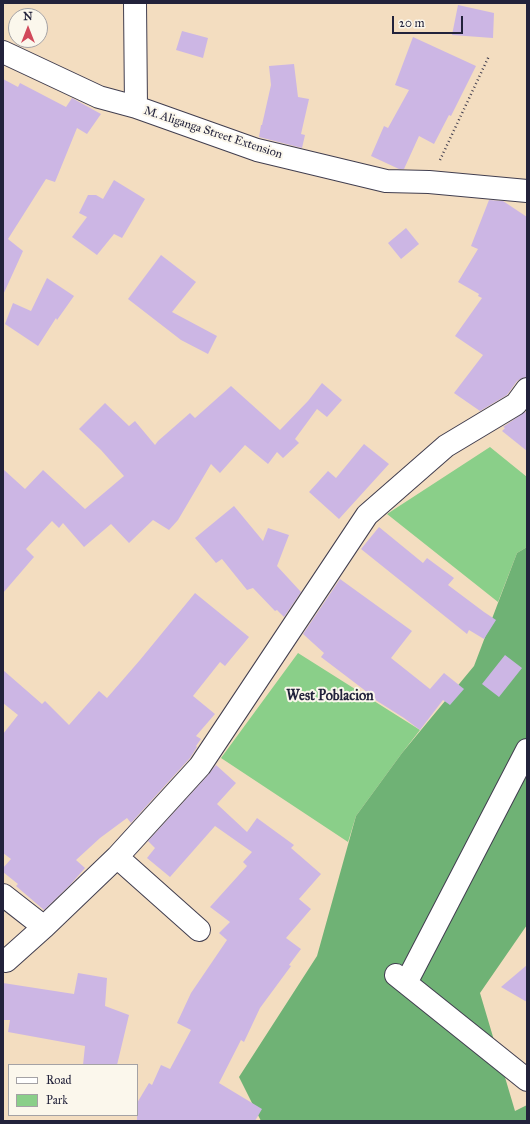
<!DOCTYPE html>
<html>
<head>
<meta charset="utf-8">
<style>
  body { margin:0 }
  #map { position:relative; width:530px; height:1124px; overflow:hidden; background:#f3ddc0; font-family:"IM FELL Great Primer",serif }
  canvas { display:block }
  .frame { position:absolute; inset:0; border:4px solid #22223b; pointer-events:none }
  .legend { position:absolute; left:8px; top:1064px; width:130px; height:52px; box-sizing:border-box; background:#fbf7ec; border:1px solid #a4a2a5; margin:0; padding:5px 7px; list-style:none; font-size:12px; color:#22223b }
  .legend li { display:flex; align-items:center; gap:8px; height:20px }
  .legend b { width:20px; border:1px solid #a4a2a5 }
  .north { position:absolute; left:8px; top:8px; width:40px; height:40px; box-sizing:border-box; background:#fbf7ec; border:1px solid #a4a2a5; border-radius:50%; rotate:0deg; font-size:11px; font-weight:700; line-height:16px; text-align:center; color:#22223b }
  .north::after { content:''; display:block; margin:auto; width:14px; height:18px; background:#d1495b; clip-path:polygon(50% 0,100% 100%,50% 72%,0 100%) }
  .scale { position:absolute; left:392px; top:16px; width:71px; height:18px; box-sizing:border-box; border:2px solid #22223b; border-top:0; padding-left:5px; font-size:12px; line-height:14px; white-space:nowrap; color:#22223b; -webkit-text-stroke:3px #fbf7ec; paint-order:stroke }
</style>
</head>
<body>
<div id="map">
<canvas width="530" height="1124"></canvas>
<div class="frame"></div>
<ul class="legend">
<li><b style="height:5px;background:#fff"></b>Road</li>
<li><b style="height:11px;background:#8acf89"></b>Park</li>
</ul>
<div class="north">N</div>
<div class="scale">20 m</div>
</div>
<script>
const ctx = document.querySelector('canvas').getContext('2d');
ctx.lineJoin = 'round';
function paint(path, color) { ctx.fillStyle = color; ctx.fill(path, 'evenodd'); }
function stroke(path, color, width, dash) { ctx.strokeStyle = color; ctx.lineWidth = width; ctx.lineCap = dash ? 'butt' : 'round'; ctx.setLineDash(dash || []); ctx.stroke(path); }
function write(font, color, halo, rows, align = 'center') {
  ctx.font = font + ' "IM FELL Great Primer",serif'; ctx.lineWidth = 4; ctx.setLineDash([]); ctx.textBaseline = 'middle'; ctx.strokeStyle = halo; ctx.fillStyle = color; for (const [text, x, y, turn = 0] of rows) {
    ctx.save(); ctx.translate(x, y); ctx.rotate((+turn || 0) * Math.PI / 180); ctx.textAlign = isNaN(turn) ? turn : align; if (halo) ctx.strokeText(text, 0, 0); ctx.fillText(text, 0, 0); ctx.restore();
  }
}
const green = new Path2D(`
  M 490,447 L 527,477 L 527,547 L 517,553 L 498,602 L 387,514 Z
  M 298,653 L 420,730 L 402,753 L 356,816 L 348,842 L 221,758 Z`);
const forest = new Path2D(`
  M 527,547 L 527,925 L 480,993 L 515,1111 L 527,1105 L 527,1121 L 261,1121 L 239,1077 L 317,956 L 356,816 L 402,753 L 474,666 L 517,553 Z`);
const building = new Path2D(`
  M 458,5 L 494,13 L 493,38 L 452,35 Z
  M 182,31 L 208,38 L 203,58 L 176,50 Z
  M 413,37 L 476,66 L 451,116 L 449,115 L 434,144 L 419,136 L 404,169 L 399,169 L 371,156 L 384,126 L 388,128 L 409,90 L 395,85 Z
  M 294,64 L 298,97 L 309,99 L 301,134 L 305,135 L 302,148 L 259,137 L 261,125 L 262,125 L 271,85 L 269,66 Z
  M 3,79 L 18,87 L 20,83 L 66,107 L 72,98 L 101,114 L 87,134 L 77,128 L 55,182 L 46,179 L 8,239 L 23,251 L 3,295 Z
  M 114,180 L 145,199 L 122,238 L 114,234 L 97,255 L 72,237 L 87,217 L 79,213 L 88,195 L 96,195 L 103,199 Z
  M 489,200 L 503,201 L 527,217 L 527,377 L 522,378 L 517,381 L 507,395 L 480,411 L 454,393 L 483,355 L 455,336 L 482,298 L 478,296 L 479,294 L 458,282 L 478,249 L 471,246 Z
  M 406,228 L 419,244 L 401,259 L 388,243 Z
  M 161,255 L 196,282 L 172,312 L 217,336 L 208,354 L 181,340 L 128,299 Z
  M 47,278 L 74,296 L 57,320 L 56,318 L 38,346 L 5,324 L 13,303 L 31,311 Z
  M 322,383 L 342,400 L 327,417 L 317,409 L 295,439 L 299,443 L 283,458 L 277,452 L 268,464 L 245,445 L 220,473 L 211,464 L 178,520 L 169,530 L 153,520 L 129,543 L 111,524 L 84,547 L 63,523 L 59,528 L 52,521 L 26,549 L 34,557 L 3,593 L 3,469 L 25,489 L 43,470 L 85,509 L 124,476 L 101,450 L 79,429 L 105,403 L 129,426 L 135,421 L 155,445 L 158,441 L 190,413 L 195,418 L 231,386 L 280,430 L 308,401 Z
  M 525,412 L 527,413 L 527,451 L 502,431 L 505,428 L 503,427 Z
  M 364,444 L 389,464 L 339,519 L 309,492 L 328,471 L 336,478 Z
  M 234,506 L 263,541 L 268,528 L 289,535 L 277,566 L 301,592 L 284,617 L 277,610 L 275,611 L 253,588 L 247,590 L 222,559 L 216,563 L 195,538 Z
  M 379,527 L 423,563 L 427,558 L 454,578 L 448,585 L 484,612 L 496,620 L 484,639 L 469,630 L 467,634 L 361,549 Z
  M 340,579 L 412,631 L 391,658 L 430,689 L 444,673 L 464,689 L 450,705 L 443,700 L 420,730 L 404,718 L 366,694 L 367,692 L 321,657 L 324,653 L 303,634 Z
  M 195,593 L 249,637 L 225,666 L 220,662 L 193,696 L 215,714 L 196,736 L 201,739 L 196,746 L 197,747 L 190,758 L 131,823 L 127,818 L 100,838 L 76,860 L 85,868 L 70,885 L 44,910 L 16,886 L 18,884 L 3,872 L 3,868 L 11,859 L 3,853 L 3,734 L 18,715 L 3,703 L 3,670 L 42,704 L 45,701 L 69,725 L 99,691 L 107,698 L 140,660 Z
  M 505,655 L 522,668 L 499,697 L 482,684 Z
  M 216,765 L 236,783 L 217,804 L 247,832 L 257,818 L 294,845 L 291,848 L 321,874 L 299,899 L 311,909 L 286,938 L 301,949 L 289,965 L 291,966 L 260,1008 L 244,1042 L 241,1040 L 219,1083 L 262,1109 L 255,1121 L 137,1121 L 137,1103 L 149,1083 L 152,1085 L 161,1065 L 170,1069 L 191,1030 L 177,1023 L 191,993 L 227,940 L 219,933 L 230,922 L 210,907 L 247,866 L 243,862 L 252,852 L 215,826 L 170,877 L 147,858 L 155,848 L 148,841 L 209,774 Z
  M 527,965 L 527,1002 L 501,987 Z
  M 78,973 L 107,978 L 105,1006 L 129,1015 L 117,1065 L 83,1065 L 85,1046 L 8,1032 L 10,1020 L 3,1020 L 3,983 L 74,994 Z`);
const path = new Path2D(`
  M 440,160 L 489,56`);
const minor = new Path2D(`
  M 135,3 L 136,107
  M 3,52 L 99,97 L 136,107 L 257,150 L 386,181 L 429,182 L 527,191
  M 117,857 L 199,930
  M 3,895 L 44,927
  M 6,961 L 44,927 L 117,857 L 200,766 L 367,515 L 446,446 L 516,404 L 527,389
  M 396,975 L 527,1080
  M 406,983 L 527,750`);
const streetNames = [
  ["M. Aliganga Street Extension",213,133,18]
];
const quarterNames = [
  ["West Poblacion",330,697]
];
paint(green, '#8acf89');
paint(forest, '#6fb275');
paint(building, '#ccb6e4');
stroke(minor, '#413e4f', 24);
stroke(path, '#413e4f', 2.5, [1, 3]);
stroke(minor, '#fff', 22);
write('12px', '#22223b', '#fbf7ec', streetNames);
write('bold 14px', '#22223b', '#fbf7ec', quarterNames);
</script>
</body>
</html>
